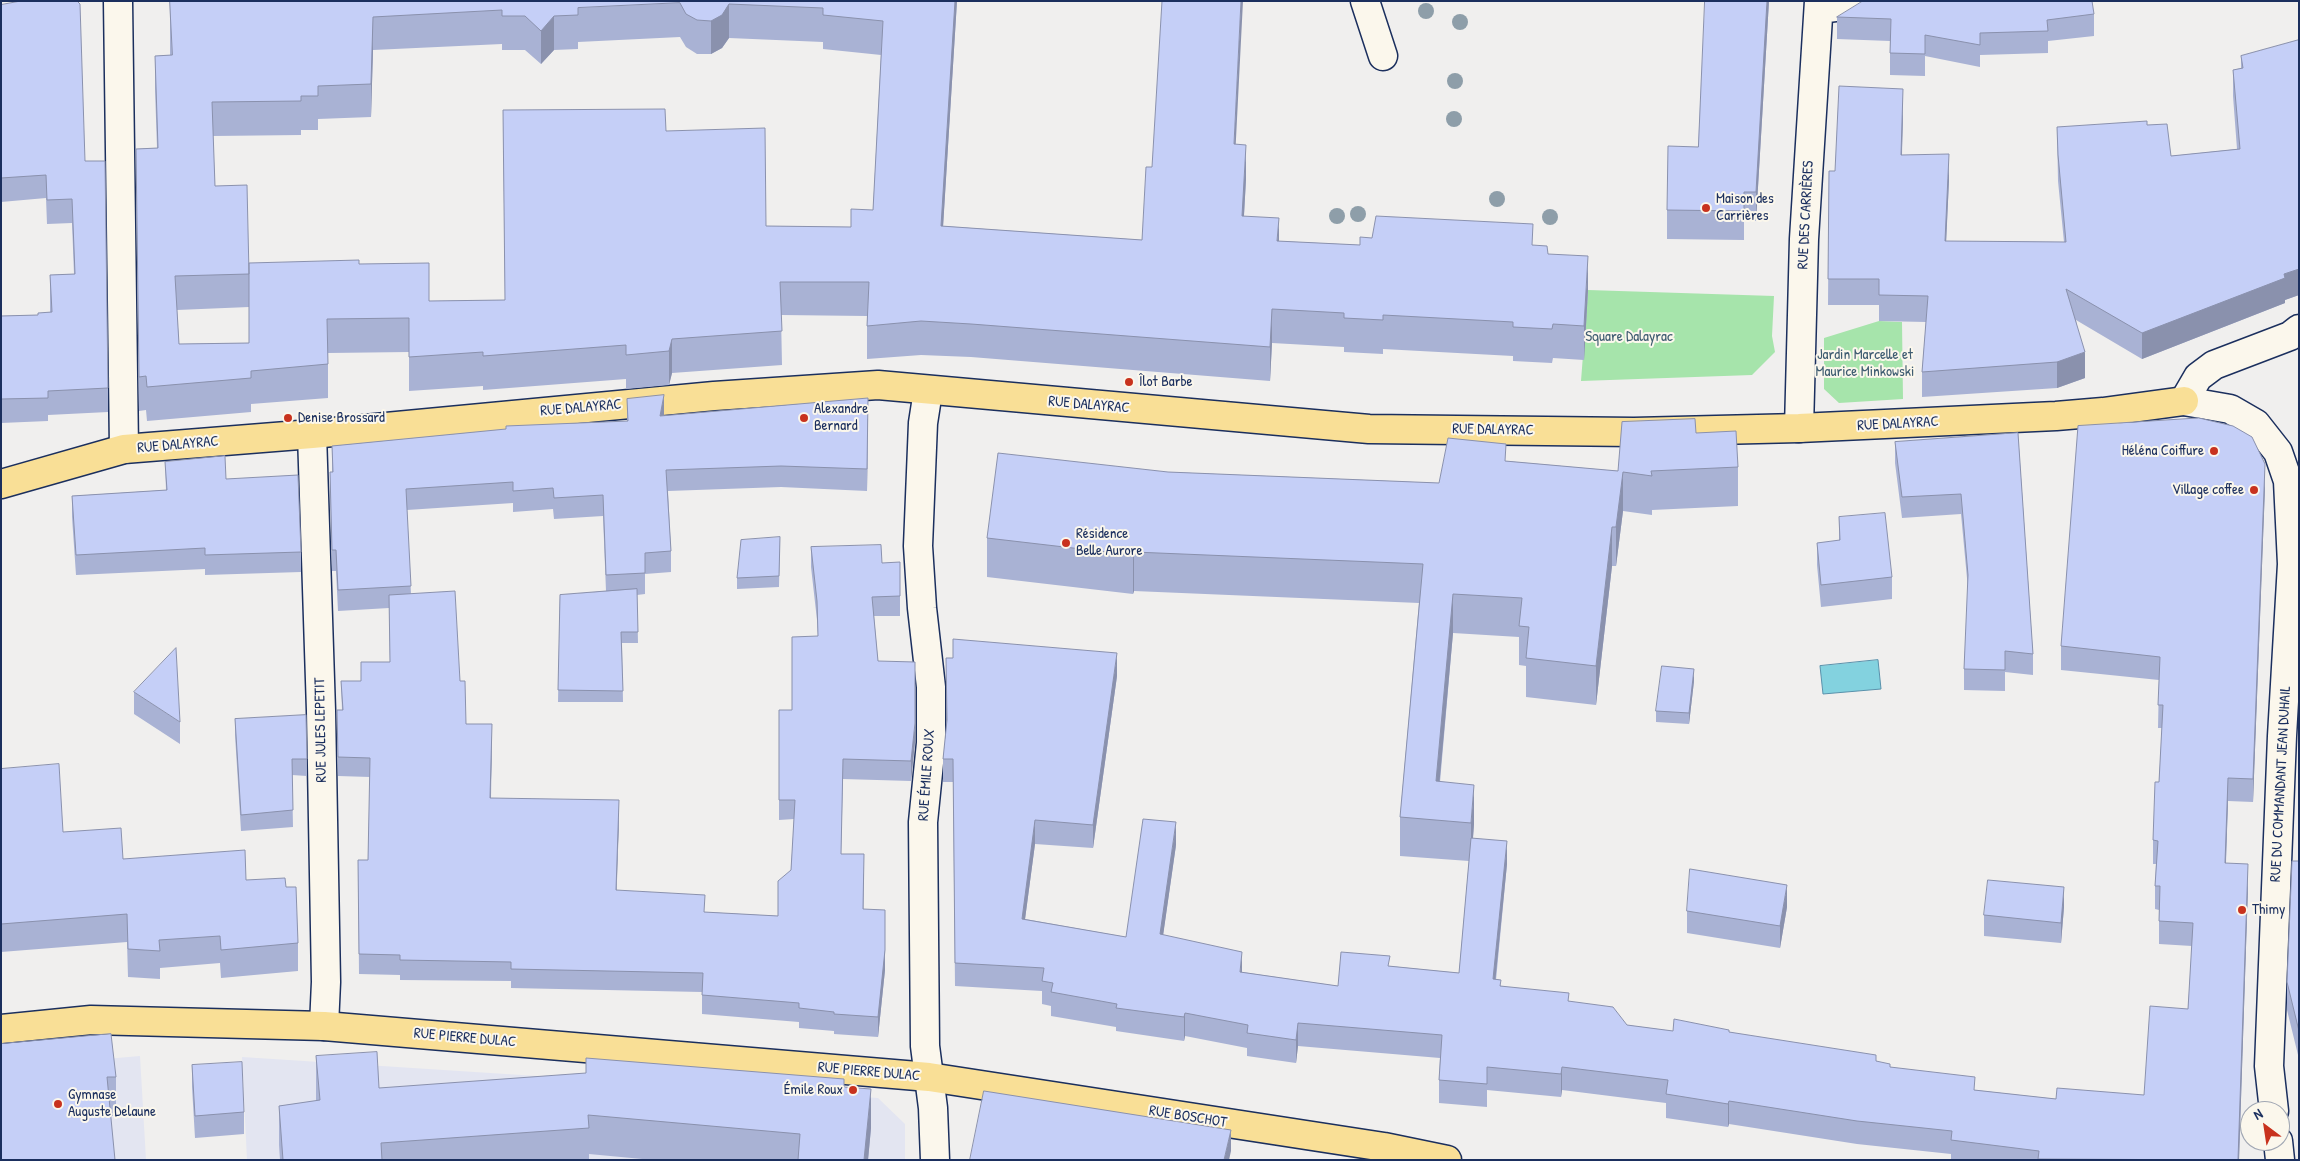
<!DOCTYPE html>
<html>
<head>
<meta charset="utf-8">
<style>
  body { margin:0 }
  #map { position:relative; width:2300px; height:1161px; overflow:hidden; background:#f0efee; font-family:"Patrick Hand",sans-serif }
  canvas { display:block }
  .frame { position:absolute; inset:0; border:2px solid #1b2f5e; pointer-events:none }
  .north { position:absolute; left:2240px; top:1101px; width:50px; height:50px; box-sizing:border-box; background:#fbf7ec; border:1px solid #a1a7b3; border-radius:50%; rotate:329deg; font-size:14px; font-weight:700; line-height:20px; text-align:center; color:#1b2f5e }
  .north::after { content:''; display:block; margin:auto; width:18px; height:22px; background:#c8321e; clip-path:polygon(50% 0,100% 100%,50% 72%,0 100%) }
</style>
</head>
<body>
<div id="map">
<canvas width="2300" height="1161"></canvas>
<div class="frame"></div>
<div class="north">N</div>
</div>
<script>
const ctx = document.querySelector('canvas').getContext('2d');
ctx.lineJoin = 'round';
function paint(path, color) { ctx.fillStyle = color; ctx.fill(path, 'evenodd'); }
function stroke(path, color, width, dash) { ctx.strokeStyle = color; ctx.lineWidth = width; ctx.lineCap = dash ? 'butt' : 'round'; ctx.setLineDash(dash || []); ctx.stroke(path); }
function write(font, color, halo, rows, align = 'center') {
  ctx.font = font + ' "Patrick Hand",sans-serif'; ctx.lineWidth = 4; ctx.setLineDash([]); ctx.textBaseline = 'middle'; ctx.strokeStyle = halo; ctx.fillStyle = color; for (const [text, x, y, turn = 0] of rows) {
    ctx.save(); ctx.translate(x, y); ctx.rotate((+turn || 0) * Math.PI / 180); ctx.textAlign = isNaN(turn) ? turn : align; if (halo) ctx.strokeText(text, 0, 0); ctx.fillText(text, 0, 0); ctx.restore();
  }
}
const built = new Path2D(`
  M 140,1056 L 146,1160 L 1,1160 L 1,1068 Z
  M 242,1057 L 878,1098 L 905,1124 L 905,1160 L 247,1160 Z`);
const green = new Path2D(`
  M 1588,290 L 1774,296 L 1772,336 L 1775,352 L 1752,375 L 1581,381 Z
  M 1879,321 L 1902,322 L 1903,399 L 1839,403 L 1824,389 L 1824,338 Z`);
const water = new Path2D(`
  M 1878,660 L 1881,689 L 1823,694 L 1820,666 Z`);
const minor = new Path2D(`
  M 118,1 L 124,449
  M 1365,1 L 1383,56
  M 1819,9 L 1851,5 L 1857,1
  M 928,391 L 923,423 L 918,546 L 922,608 L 931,687 L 931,743 L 923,822 L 925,1046 L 933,1108 L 935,1160
  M 1799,428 L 1804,239 L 1819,1
  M 312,434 L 321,711 L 326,982 L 324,1026
  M 2274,1111 L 2269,1066 L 2282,736 L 2292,564 L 2288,481 L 2278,452 L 2256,424 L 2230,409 L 2184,401 L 2198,377 L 2214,365 L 2290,336 L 2299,329
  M 2278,1141 L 2280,1160`);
const major = new Path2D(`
  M 1,484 L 124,449 L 312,434 L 714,396 L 878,385 L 1369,429 L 1634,432 L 1799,428 L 2056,416 L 2103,412 L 2184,401
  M 1,1029 L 91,1020 L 324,1026 L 929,1077 L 1384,1147 L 1447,1160`);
const trees = [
  [1426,11],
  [1460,22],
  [1455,81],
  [1454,119],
  [1497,199],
  [1358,214],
  [1337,216],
  [1550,217]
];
const wall = new Path2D(`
  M 170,1 L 957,1 L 943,226 L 1142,240 L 1152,167 L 1235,144 L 1246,179 L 1244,216 L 1279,241 L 1360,245 L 1533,245 L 1548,254 L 1588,290 L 1584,360 L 1553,358 L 1552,363 L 1513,361 L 1513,356 L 1383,349 L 1383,354 L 1344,352 L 1344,347 L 1272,343 L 1270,381 L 971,357 L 921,355 L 867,359 L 867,316 L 781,315 L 782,365 L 672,373 L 669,385 L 626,389 L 626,379 L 483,390 L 483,386 L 409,391 L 409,352 L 328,353 L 328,398 L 251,404 L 251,412 L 147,421 L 146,410 L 139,411 L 136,149 L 157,148 L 155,89 L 155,56 L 170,55 ZM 680,37 L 686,47 L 697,54 L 711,54 L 722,48 L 729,38 L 823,42 L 823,49 L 881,55 L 873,210 L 851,227 L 766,226 L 666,131 L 503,110 L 505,300 L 429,301 L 359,264 L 249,343 L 179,344 L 177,310 L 249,307 L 249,274 L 215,186 L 213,136 L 301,135 L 301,130 L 318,130 L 318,119 L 371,117 L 373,50 L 502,44 L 502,50 L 525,50 L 541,64 L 554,50 L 578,49 L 578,42 Z
  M 1769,1 L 1756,221 L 1744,221 L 1744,240 L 1667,239 L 1667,210 Z
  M 1,5 L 85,161 L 108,388 L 108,412 L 48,415 L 48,421 L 1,423 L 1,316 L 38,315 L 50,312 L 50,275 L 74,274 L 72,223 L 47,224 L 46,198 L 1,202 Z
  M 2094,14 L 2094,36 L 2048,41 L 2048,53 L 1980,55 L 1980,67 L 1925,56 L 1925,76 L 1890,75 L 1890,41 L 1837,39 L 1837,17 Z
  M 2299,40 L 2299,295 L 2285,300 L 2285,303 L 2142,359 L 2076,320 L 2085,378 L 2057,388 L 1922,397 L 1922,372 L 1926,322 L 1879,321 L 1879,305 L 1828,305 L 1829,171 L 1835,171 L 1903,115 L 1902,155 L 1949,180 L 1946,241 L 2064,242 L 2058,181 L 2057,127 L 2147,125 L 2171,156 L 2237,149 L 2233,96 L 2233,70 L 2241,68 L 2241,56 Z
  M 627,399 L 664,416 L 868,419 L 867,491 L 781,487 L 668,491 L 671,551 L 671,572 L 645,574 L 645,594 L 637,595 L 638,643 L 622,643 L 623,702 L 558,702 L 560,595 L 606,591 L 603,516 L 554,519 L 553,509 L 513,512 L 513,503 L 407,510 L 411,594 L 460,681 L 466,724 L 492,744 L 491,798 L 619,820 L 616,890 L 705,912 L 778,916 L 791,870 L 794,819 L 779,820 L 779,710 L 792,710 L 818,636 L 817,620 L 811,567 L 811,547 L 882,563 L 900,596 L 900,616 L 874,616 L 878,661 L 915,742 L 911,781 L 843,779 L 841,854 L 864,874 L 863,909 L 885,970 L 878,1037 L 834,1034 L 834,1031 L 799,1028 L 799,1022 L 702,1014 L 702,992 L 511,988 L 511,981 L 400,980 L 400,975 L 359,974 L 358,860 L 368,860 L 370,777 L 338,776 L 337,730 L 342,710 L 341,681 L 361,681 L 390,662 L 389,608 L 338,611 L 336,571 L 332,571 L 330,493 L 330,472 L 332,472 L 332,446 L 627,421 Z
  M 1696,433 L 1738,467 L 1738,506 L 1652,510 L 1652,515 L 1623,511 L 1616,566 L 1612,566 L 1596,705 L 1526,697 L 1526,666 L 1519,665 L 1519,637 L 1453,633 L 1440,782 L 1474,824 L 1473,839 L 1507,864 L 1496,980 L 1501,986 L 1569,1001 L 1627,1025 L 1673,1031 L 1729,1032 L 1876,1061 L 1890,1067 L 1975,1090 L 2056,1099 L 2144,1095 L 2188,1009 L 2192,946 L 2159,944 L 2159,910 L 2155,909 L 2155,886 L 2156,864 L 2153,864 L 2153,840 L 2159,782 L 2162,728 L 2158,728 L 2159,680 L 2061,670 L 2061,646 L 2265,487 L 2253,802 L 2228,801 L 2226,863 L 2248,887 L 2239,1160 L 1951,1160 L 1951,1154 L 1857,1144 L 1729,1124 L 1728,1127 L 1666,1118 L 1666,1103 L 1562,1090 L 1561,1097 L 1487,1090 L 1487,1107 L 1439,1103 L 1439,1080 L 1440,1058 L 1298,1046 L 1296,1063 L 1247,1056 L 1247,1048 L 1185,1036 L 1184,1041 L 1116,1031 L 1116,1027 L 1051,1016 L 1051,1006 L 1042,1004 L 1042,991 L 955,986 L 953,782 L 943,782 L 943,759 L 1117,676 L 1093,848 L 1035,844 L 1025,919 L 1126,937 L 1176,845 L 1163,935 L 1242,972 L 1338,986 L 1390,966 L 1459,973 L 1469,861 L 1400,856 L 1400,817 L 1419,603 L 1134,591 L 1133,594 L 987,577 L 987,538 L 1168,472 L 1439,483 L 1506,461 L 1618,471 Z
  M 2018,433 L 2033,654 L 2033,675 L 2005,672 L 2005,691 L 1964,690 L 1964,669 L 1968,589 L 1961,514 L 1902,518 L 1895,463 L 1895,442 Z
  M 165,462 L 226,479 L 301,552 L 301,572 L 205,575 L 205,569 L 76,575 L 72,517 L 72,496 L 166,490 Z
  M 1839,517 L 1892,577 L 1892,599 L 1821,607 L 1817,565 L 1817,543 L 1839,541 Z
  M 780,537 L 779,587 L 737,589 L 737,578 Z
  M 1694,681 L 1689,724 L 1656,722 L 1656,711 Z
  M 134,692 L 180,722 L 180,744 L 134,714 Z
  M 306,715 L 307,776 L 292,775 L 293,827 L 241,831 L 235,735 L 235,719 Z
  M 1,769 L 63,832 L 123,859 L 246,880 L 286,887 L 298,943 L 298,971 L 221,978 L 220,963 L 160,968 L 160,979 L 128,977 L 127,942 L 1,952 Z
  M 2299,852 L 2299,1059 L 2287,1010 L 2287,982 Z
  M 1787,907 L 1780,948 L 1687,933 L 1687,911 Z
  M 2064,907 L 2061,943 L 1984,936 L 1984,915 Z
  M 1,1044 L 116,1077 L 116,1116 L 111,1116 Z
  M 316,1056 L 379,1088 L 844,1087 L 871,1128 L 868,1160 L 653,1160 L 589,1154 L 589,1160 L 280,1160 L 279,1145 L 279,1106 L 316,1101 Z
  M 192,1065 L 244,1112 L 244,1134 L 195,1138 L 192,1087 Z`);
const shadedWall = new Path2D(`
  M 955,1 L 957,1 L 941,260 L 941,226 Z
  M 1241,1 L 1243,1 L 1234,178 L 1234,144 Z
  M 1767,1 L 1769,1 L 1756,221 L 1756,192 Z
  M 729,4 L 729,38 L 722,48 L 711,54 L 711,21 Z
  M 554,16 L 554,50 L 541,64 L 541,31 Z
  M 373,17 L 373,50 L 371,117 L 371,84 Z
  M 1903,89 L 1903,115 L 1901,181 L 1901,155 Z
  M 1246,145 L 1246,179 L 1242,249 L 1242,216 Z
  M 1949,154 L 1949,180 L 1945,267 L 1945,241 Z
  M 1279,218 L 1279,252 L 1277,241 Z
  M 1588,256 L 1588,290 L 1584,360 L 1584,326 Z
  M 2299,269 L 2299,295 L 2285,300 L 2285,303 L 2142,359 L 2142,333 L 2284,274 Z
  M 1272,309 L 1272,343 L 1270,381 L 1270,347 Z
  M 672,339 L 672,373 L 669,385 L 669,351 Z
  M 2085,352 L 2085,378 L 2057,388 L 2057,362 Z
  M 664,395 L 664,416 L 660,416 Z
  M 868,398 L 868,419 L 867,491 L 867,469 Z
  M 2265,464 L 2265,487 L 2253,802 L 2253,779 Z
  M 1623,472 L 1623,511 L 1616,566 L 1616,527 Z
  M 1612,527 L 1612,566 L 1596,705 L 1596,666 Z
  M 1134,552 L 1134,591 L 1133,594 L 1133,555 Z
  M 1453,594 L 1453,633 L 1436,820 L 1436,781 Z
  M 1117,653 L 1117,676 L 1093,848 L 1093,825 Z
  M 1694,669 L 1694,681 L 1689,724 L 1689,713 Z
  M 915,723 L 915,742 L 911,781 L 911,761 Z
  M 492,724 L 492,744 L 490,818 L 490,798 Z
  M 2228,778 L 2228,801 L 2225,886 L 2225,863 Z
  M 1474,785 L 1474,824 L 1471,862 L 1471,823 Z
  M 619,800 L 619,820 L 616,910 L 616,890 Z
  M 1035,820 L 1035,844 L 1022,942 L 1022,919 Z
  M 1176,822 L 1176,845 L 1160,957 L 1160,934 Z
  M 1507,841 L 1507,864 L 1493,1003 L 1493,979 Z
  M 864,854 L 864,874 L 863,929 L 863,909 Z
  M 2248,864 L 2248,887 L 2239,1160 L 2238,1160 Z
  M 1787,885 L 1787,907 L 1780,948 L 1780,926 Z
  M 2064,887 L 2064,907 L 2061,943 L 2061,923 Z
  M 885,910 L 885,970 L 878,1037 L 878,1017 Z
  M 1242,952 L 1242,975 L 1240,972 Z
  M 1185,1013 L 1185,1036 L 1184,1041 L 1184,1017 Z
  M 1298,1023 L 1298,1046 L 1296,1063 L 1296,1040 Z
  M 1562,1067 L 1562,1090 L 1561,1097 L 1561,1074 Z
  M 871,1089 L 871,1128 L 868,1160 L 864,1160 Z
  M 1729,1101 L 1729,1124 L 1728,1127 L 1728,1104 Z
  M 1231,1130 L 1231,1151 L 1229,1160 L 1224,1160 Z`);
const building = new Path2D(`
  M 21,1 L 77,1 L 80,4 L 85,161 L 105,161 L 108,388 L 48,391 L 48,398 L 1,399 L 1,316 L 38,315 L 38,313 L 52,312 L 50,275 L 75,274 L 72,199 L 47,200 L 46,175 L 1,178 L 1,5 Z
  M 170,1 L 955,1 L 941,226 L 1142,240 L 1146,167 L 1152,167 L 1162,1 L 1241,1 L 1234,144 L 1246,145 L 1242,216 L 1279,218 L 1277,241 L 1360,245 L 1360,237 L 1372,238 L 1376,216 L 1533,224 L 1532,245 L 1547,246 L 1548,254 L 1588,256 L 1584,326 L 1553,324 L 1552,329 L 1513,327 L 1513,322 L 1383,315 L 1383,320 L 1344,318 L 1344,313 L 1272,309 L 1270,347 L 971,324 L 921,321 L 867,326 L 869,282 L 780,282 L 782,331 L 672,339 L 669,351 L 626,355 L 626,345 L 483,356 L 483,352 L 409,357 L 409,318 L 327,319 L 328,364 L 251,371 L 251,378 L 147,387 L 146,376 L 139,377 L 136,149 L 158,148 L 155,56 L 172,55 ZM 680,3 L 686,14 L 697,20 L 711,21 L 722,15 L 729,4 L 823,8 L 823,15 L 883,21 L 873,210 L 851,209 L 851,227 L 766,226 L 765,128 L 666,131 L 665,109 L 503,110 L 505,300 L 429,301 L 429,263 L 359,264 L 359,260 L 249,263 L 249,343 L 179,344 L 175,276 L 249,274 L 247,185 L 215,186 L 212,102 L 301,101 L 301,96 L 318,96 L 318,86 L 371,84 L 373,17 L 502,10 L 502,16 L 525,16 L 541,31 L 554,16 L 578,15 L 578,8 Z
  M 1705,1 L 1767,1 L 1756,192 L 1744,192 L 1744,211 L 1667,210 L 1668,146 L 1698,147 Z
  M 1863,1 L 2092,1 L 2094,14 L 2047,20 L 2048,31 L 1980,33 L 1980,45 L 1925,35 L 1925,54 L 1890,53 L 1891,19 L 1837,17 Z
  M 2299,40 L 2299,269 L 2284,274 L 2285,278 L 2142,333 L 2066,289 L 2085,352 L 2057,362 L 1922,372 L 1928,296 L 1879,295 L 1879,279 L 1828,279 L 1829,171 L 1835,171 L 1839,86 L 1903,89 L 1901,155 L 1949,154 L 1945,241 L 2066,242 L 2058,155 L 2057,127 L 2147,121 L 2147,125 L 2167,124 L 2171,156 L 2240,149 L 2233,70 L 2243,68 L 2241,56 Z
  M 664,395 L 660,416 L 868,398 L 867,469 L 781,466 L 666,470 L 671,551 L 645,553 L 645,573 L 606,575 L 603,495 L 554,498 L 553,488 L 513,491 L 513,482 L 406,489 L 411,586 L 338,590 L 336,550 L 332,550 L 330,472 L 333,472 L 332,446 L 506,429 L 506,426 L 628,421 L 627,399 Z
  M 2199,418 L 2233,426 L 2252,437 L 2265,464 L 2253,779 L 2228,778 L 2225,863 L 2248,864 L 2238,1160 L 2038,1159 L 2039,1151 L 1951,1140 L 1952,1131 L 1857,1121 L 1729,1101 L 1728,1104 L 1666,1094 L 1668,1080 L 1562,1067 L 1561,1074 L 1487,1067 L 1487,1084 L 1439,1080 L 1442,1035 L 1298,1023 L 1296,1040 L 1247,1033 L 1248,1025 L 1185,1013 L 1184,1017 L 1116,1008 L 1117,1004 L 1051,992 L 1053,983 L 1042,981 L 1044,968 L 955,963 L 953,759 L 943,759 L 947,720 L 946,658 L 953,658 L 953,639 L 1117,653 L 1093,825 L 1035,820 L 1022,919 L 1126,937 L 1143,819 L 1176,822 L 1160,934 L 1242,952 L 1240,972 L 1338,986 L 1341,952 L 1390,956 L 1388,966 L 1459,973 L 1471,838 L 1507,841 L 1493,979 L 1501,980 L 1500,986 L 1569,993 L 1568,1001 L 1613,1007 L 1627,1025 L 1673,1031 L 1674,1019 L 1729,1030 L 1729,1032 L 1876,1055 L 1876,1061 L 1890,1064 L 1890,1067 L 1975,1077 L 1974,1090 L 2056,1099 L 2057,1088 L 2144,1095 L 2150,1006 L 2188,1009 L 2193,923 L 2159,921 L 2160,886 L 2155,886 L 2158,841 L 2153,840 L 2155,782 L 2159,782 L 2163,705 L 2158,705 L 2160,657 L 2061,646 L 2078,426 Z
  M 1695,419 L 1696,433 L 1736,431 L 1738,467 L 1651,471 L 1652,476 L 1623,472 L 1616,527 L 1612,527 L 1596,666 L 1526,658 L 1529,627 L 1519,626 L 1522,598 L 1453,594 L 1436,781 L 1474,785 L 1471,823 L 1400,817 L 1423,564 L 1134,552 L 1133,555 L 987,538 L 998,453 L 1168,472 L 1439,483 L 1448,438 L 1506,444 L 1505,461 L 1618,471 L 1622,422 Z
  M 2018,433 L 2033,654 L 2005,651 L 2005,670 L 1964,669 L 1968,575 L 1961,494 L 1902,497 L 1895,442 Z
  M 225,456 L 226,479 L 298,475 L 301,552 L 205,555 L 205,548 L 76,555 L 72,496 L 167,490 L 165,462 Z
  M 1885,513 L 1892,577 L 1821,585 L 1817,543 L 1840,540 L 1839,517 Z
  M 780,537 L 779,576 L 737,578 L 741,540 Z
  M 881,545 L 882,563 L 900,562 L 900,596 L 872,597 L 878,661 L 915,662 L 915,723 L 911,761 L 843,759 L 841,854 L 864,854 L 863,909 L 885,910 L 885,950 L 878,1017 L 834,1014 L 834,1012 L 799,1008 L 799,1003 L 702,995 L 703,973 L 511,969 L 511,962 L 400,960 L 400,955 L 359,954 L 358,860 L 368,860 L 370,758 L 338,757 L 337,710 L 343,710 L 341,681 L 361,681 L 361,662 L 390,662 L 389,595 L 455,591 L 460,681 L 465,681 L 466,724 L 492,724 L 490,798 L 619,800 L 616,890 L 705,895 L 704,912 L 778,916 L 778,881 L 791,870 L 795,800 L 779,800 L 779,710 L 792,710 L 792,637 L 818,636 L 817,601 L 811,547 Z
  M 637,589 L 638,632 L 621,632 L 623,691 L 558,690 L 560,595 Z
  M 176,648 L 180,722 L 134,692 Z
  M 1662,666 L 1694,669 L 1689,713 L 1656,711 Z
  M 306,715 L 307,759 L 292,759 L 293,810 L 241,815 L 235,719 Z
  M 59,764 L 63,832 L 121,828 L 123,859 L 245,850 L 246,880 L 285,878 L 286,887 L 296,887 L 298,943 L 221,950 L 220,936 L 159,940 L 160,951 L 128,949 L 127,914 L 1,924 L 1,769 Z
  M 2299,852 L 2299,1031 L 2287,982 L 2292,861 L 2298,861 Z
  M 1690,869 L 1787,885 L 1780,926 L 1687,911 Z
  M 1988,880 L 2064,887 L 2061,923 L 1984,915 Z
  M 111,1034 L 116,1077 L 107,1077 L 115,1160 L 1,1160 L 1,1044 Z
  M 377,1052 L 379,1088 L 586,1073 L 586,1058 L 844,1079 L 844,1087 L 871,1089 L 864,1160 L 798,1160 L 800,1134 L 588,1115 L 589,1128 L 381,1143 L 382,1160 L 283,1160 L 279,1106 L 320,1100 L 316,1056 Z
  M 242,1062 L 244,1112 L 195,1116 L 192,1065 Z
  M 984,1091 L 1231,1130 L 1224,1160 L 970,1160 Z`);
const markers = [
  [1706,208,5,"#c8321e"],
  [1129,382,5,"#c8321e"],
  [288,418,5,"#c8321e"],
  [804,418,5,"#c8321e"],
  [2214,451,5,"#c8321e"],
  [2254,490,5,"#c8321e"],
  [1066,543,5,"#c8321e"],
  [2242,910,5,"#c8321e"],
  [853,1090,5,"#c8321e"],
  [58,1104,5,"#c8321e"]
];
const poiNames = [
  ["Maison des",1716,199],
  ["Carrières",1716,216],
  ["Îlot Barbe",1139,382],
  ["Alexandre",814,409],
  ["Bernard",814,426],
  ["Denise Brossard",298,418],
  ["Héléna Coiffure",2204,451,"right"],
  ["Village coffee",2244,490,"right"],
  ["Résidence",1076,534],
  ["Belle Aurore",1076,551],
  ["Thimy",2252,910],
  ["Émile Roux",843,1090,"right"],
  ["Gymnase",68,1095],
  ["Auguste Delaune",68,1112]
];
const streetNames = [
  ["RUE DES CARRIÈRES",1806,215,-87],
  ["RUE DALAYRAC",1089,405,5],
  ["RUE DALAYRAC",581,408,-5],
  ["RUE DALAYRAC",1898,424,-3],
  ["RUE DALAYRAC",1493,430,1],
  ["RUE DALAYRAC",178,445,-5],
  ["RUE JULES LEPETIT",321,730,-91],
  ["RUE ÉMILE ROUX",927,775,-86],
  ["RUE DU COMMANDANT JEAN DUHAIL",2281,784,-87],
  ["RUE PIERRE DULAC",465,1038,5],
  ["RUE PIERRE DULAC",869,1072,5],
  ["RUE BOSCHOT",1188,1117,9]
];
const parkNames = [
  ["Square Dalayrac",1629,337],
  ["Jardin Marcelle et",1865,355],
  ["Maurice Minkowski",1865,372]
];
paint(built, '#e3e5f1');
paint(green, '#a6e4ab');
paint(water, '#83d2df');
stroke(water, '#5991ab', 1);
stroke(minor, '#1b2f5e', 31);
stroke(major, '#1b2f5e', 31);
stroke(minor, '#fbf7ec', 28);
stroke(major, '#f9df96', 28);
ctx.fillStyle = '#8e9ea9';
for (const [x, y] of trees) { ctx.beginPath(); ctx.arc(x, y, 8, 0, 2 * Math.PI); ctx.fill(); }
paint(wall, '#a9b2d4');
paint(shadedWall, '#8a91ad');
paint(building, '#c5cff7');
stroke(building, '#8a91ad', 1);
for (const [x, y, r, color] of markers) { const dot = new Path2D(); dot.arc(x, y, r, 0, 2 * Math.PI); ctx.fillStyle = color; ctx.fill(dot); stroke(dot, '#fbf7ec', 2); }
write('15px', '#1b2f5e', '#fbf7ec', poiNames, 'left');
write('15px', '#1b2f5e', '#fbf7ec', streetNames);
write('15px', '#3e5c71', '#fbf7ec', parkNames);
</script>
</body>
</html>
